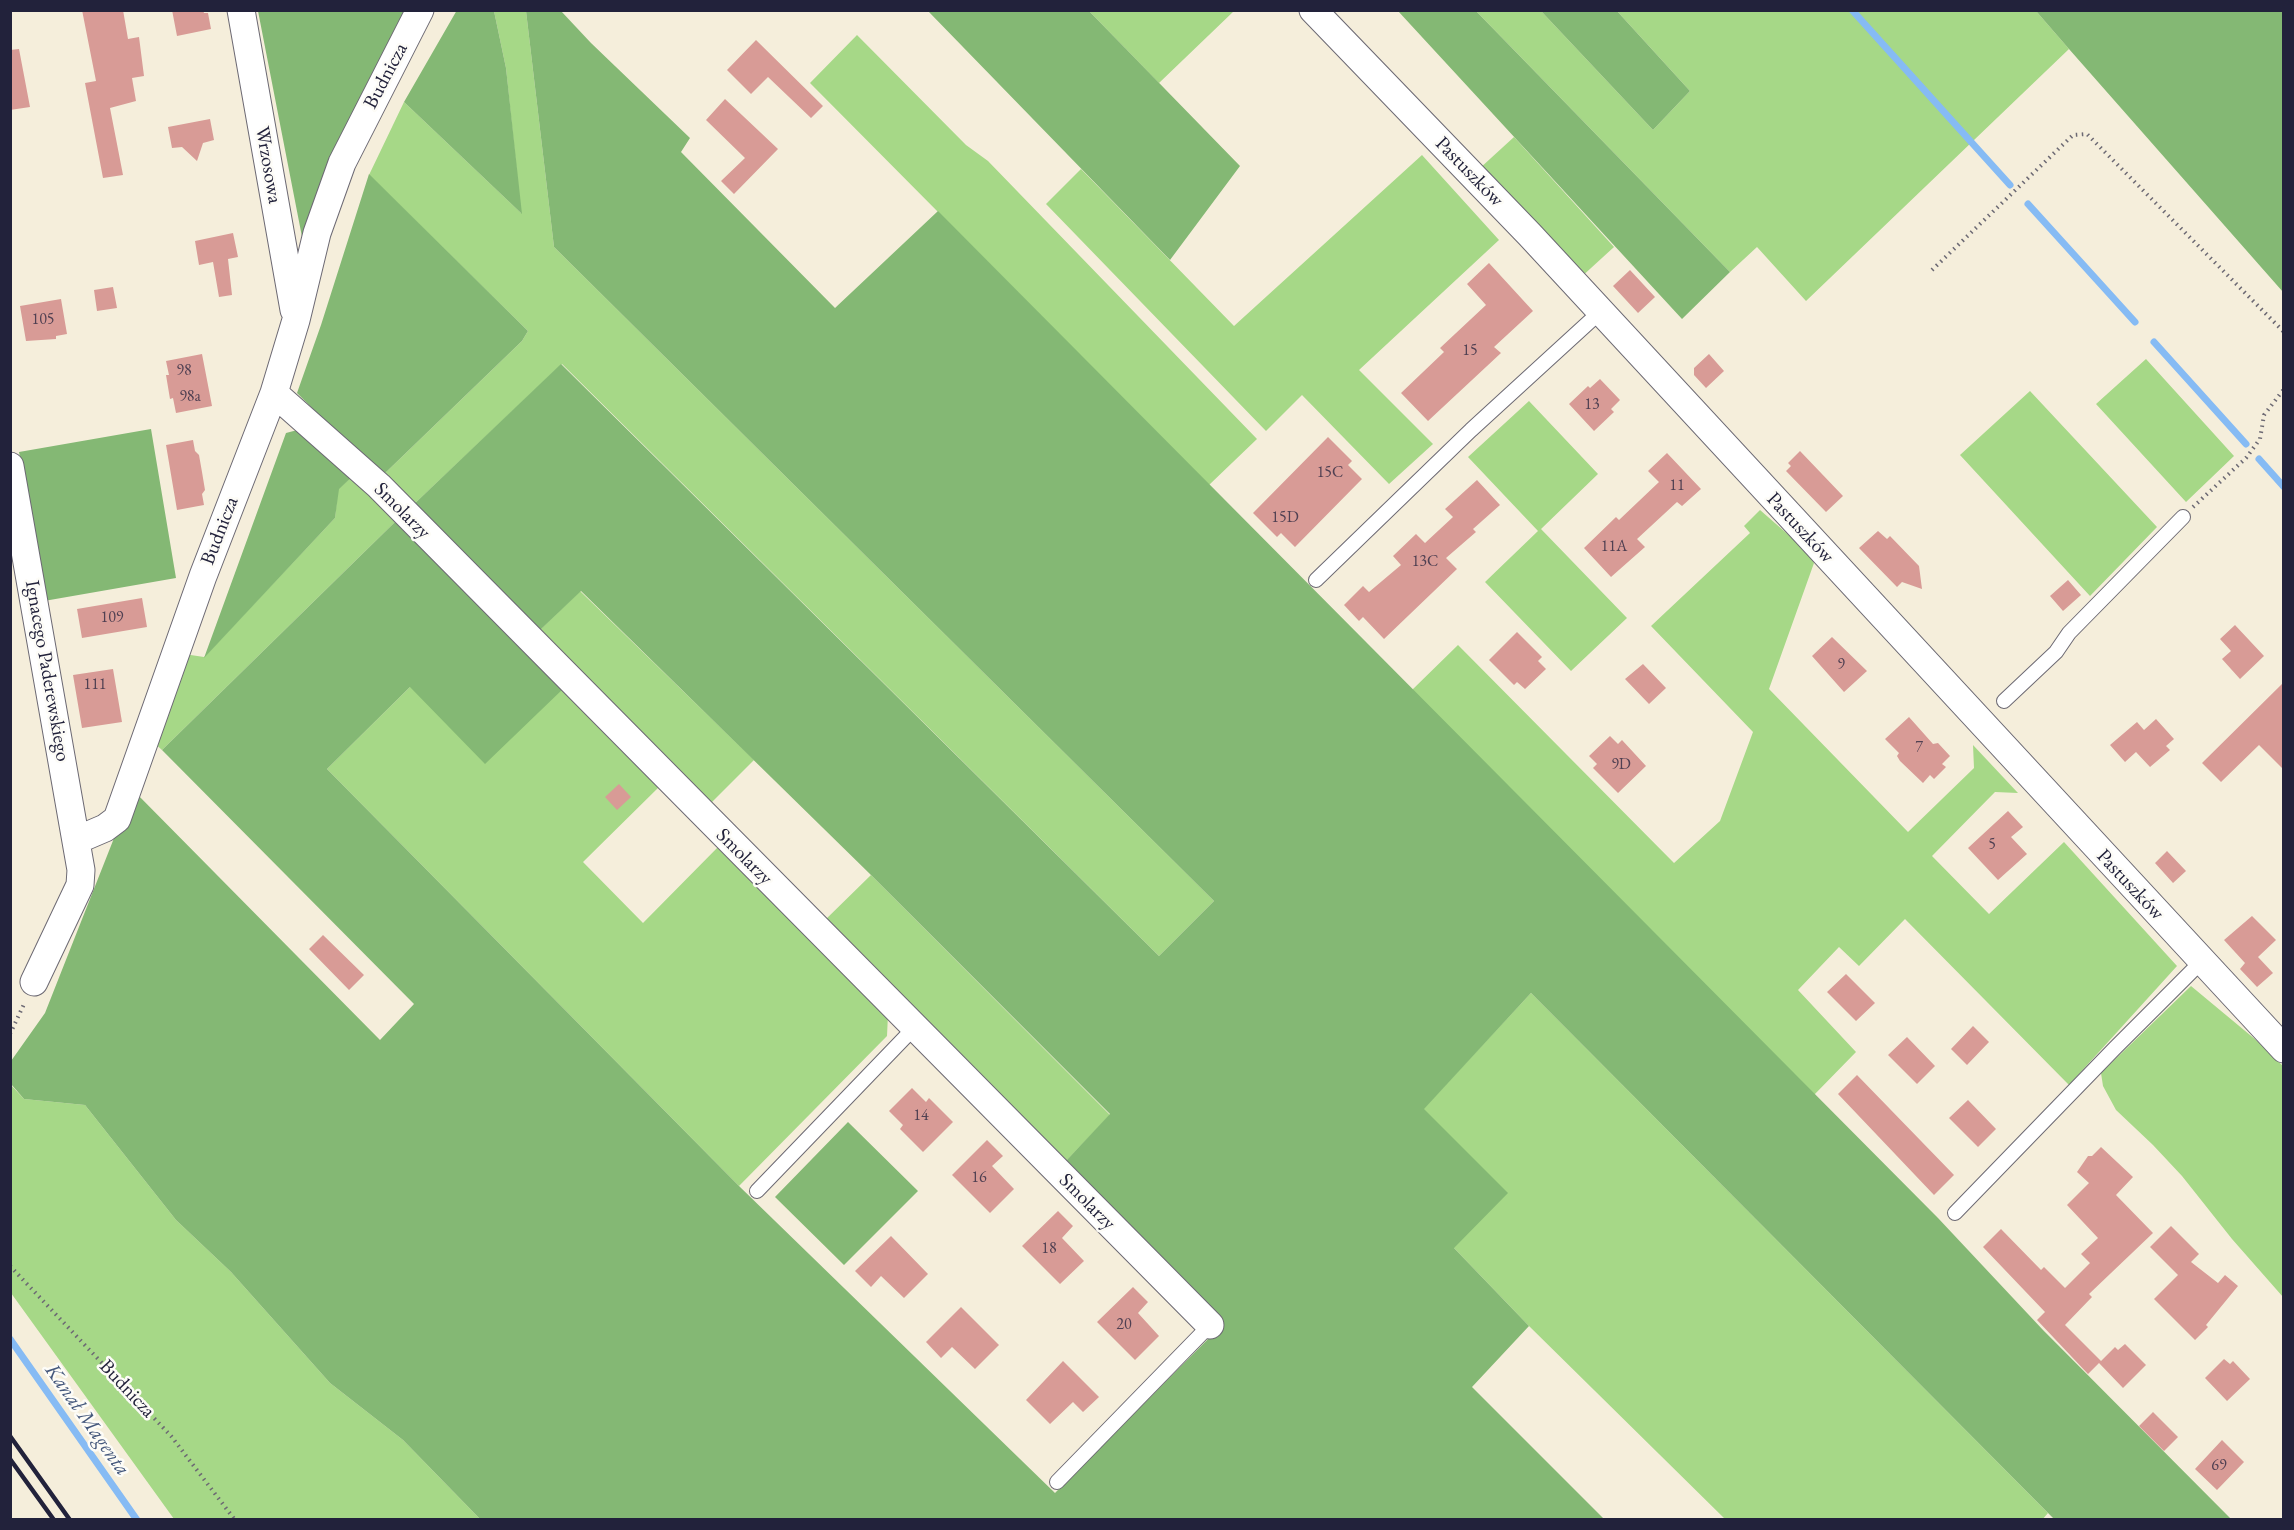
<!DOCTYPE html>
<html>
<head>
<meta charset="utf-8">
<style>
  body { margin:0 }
  #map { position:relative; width:2294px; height:1530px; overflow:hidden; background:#f5eedb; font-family:"EB Garamond",serif }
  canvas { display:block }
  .frame { position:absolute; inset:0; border:12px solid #22223b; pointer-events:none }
</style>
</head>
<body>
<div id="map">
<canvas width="2294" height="1530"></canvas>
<div class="frame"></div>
</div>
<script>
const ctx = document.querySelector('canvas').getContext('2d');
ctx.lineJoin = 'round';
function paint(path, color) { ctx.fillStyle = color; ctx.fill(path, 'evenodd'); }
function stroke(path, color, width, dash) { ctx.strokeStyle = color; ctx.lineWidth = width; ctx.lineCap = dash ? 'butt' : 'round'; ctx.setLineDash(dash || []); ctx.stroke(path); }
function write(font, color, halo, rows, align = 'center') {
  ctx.font = font + ' "EB Garamond",serif'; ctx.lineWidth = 5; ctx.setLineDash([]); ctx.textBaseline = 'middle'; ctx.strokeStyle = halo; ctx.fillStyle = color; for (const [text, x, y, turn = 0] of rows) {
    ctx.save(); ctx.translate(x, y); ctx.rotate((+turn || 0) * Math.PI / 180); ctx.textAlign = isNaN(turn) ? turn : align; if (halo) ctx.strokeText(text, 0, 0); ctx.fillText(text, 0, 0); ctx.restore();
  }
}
const green = new Path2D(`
  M 1092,10 L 1234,11 L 1159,83 L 1090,12 Z
  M 494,11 L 526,11 L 554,247 L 1214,901 L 1159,956 L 562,364 L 411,507 L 381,477 L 522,341 L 528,331 L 369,175 L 404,102 L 521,213 L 506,68 Z
  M 1476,11 L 1541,11 L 1653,130 L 1690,91 L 1617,11 L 2036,11 L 2069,49 L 1806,301 L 1757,247 L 1730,272 Z
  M 857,35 L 966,145 L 988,161 L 1257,439 L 1209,485 L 810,83 Z
  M 1514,137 L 1614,247 L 1579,279 L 1479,169 Z
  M 1422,155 L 1499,240 L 1359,370 L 1433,444 L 1389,484 L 1302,395 L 1266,431 L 1046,204 L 1081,169 L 1234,326 Z
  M 2146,359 L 2234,456 L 2186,502 L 2096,404 Z
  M 2030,391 L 2157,527 L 2090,596 L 1960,455 Z
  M 1529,401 L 1598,474 L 1541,529 L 1627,618 L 1571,671 L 1485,582 L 1538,531 L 1468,457 Z
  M 353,476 L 397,520 L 162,750 L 152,741 L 184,654 L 204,657 L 335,518 L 338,489 Z
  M 1760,510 L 1807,551 L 1814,563 L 1769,689 L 1908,832 L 1974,768 L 1973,745 L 2018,793 L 1995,792 L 1932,856 L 1989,914 L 2064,842 L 2177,966 L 2069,1085 L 1905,919 L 1859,966 L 1839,947 L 1798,990 L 1856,1052 L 1814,1095 L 1412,690 L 1458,645 L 1674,863 L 1720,821 L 1753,732 L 1651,626 L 1750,533 L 1744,526 Z
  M 580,591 L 754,760 L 710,804 L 537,633 Z
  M 410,687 L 565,687 L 659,787 L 583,862 L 643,923 L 720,845 L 888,1014 L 887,1036 L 739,1186 L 327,769 Z
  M 871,875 L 1110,1115 L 1064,1163 L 823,922 Z
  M 2191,986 L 2256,1040 L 2283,1066 L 2283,1297 L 2232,1239 L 2182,1176 L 2153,1145 L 2116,1110 L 2103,1086 L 2101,1073 Z
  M 1531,993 L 2048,1513 L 2042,1520 L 1725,1519 L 1529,1326 L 1454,1248 L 1423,1109 Z
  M 10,1084 L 24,1099 L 85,1105 L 176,1220 L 231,1272 L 330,1383 L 403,1440 L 480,1519 L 174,1519 L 11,1293 Z`);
const forest = new Path2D(`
  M 457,10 L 494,11 L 506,68 L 522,214 L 404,102 Z
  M 258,11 L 409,11 L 303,242 Z
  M 526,11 L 561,11 L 591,43 L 690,138 L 681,152 L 835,308 L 938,211 L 1938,1218 L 2043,1330 L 2231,1519 L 2054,1519 L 1531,993 L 1424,1109 L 1508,1193 L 1454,1248 L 1529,1326 L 1472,1387 L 1604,1519 L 480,1519 L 403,1440 L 330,1383 L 231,1272 L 176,1220 L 85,1105 L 24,1099 L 11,1084 L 11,1061 L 45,1013 L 133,790 L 380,1040 L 414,1004 L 162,750 L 397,520 L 565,687 L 485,764 L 410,687 L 327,769 L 739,1186 L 1055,1493 L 1223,1324 L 1064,1163 L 1110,1114 L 871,875 L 581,591 L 537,633 L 411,507 L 561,364 L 1159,956 L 1214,901 L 554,247 Z
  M 928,11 L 1092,11 L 1090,12 L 1240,166 L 1170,260 Z
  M 1398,11 L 1476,11 L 1730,272 L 1682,319 Z
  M 1541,11 L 1617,11 L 1690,91 L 1653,130 Z
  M 2036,11 L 2283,11 L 2283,292 L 2069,49 Z
  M 369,174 L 528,331 L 522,341 L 381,477 L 297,393 L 321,325 Z
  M 305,428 L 353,476 L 339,489 L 335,518 L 204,658 L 286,433 Z
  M 151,429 L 176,578 L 44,601 L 19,452 Z
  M 848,1122 L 918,1191 L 844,1265 L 775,1197 Z`);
const stream = new Path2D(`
  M 1852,10 L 2010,185
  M 2028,204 L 2135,322
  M 2154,342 L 2246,444
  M 2259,459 L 2284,487
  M 10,1339 L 137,1520`);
const building = new Path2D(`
  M 82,10 L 123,10 L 128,39 L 139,37 L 144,76 L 132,78 L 136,101 L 110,108 L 123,175 L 103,178 L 85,83 L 96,81 Z
  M 172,10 L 203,10 L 204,13 L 208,13 L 211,29 L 177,36 Z
  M 756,40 L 823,106 L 811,118 L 768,77 L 751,94 L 727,70 Z
  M 19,49 L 30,107 L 10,110 L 10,50 Z
  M 725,99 L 778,149 L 734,194 L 721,181 L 745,158 L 706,120 Z
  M 210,119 L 214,140 L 203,143 L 197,161 L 182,147 L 172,148 L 168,127 Z
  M 233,233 L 238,257 L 228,259 L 232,295 L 219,297 L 213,262 L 199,265 L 195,241 Z
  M 1489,263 L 1533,311 L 1494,347 L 1501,353 L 1428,421 L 1401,393 L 1444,352 L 1440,348 L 1486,305 L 1467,284 Z
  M 1630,270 L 1655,297 L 1638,313 L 1613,286 Z
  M 113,287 L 117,308 L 97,311 L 94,290 Z
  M 61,299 L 67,334 L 56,336 L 56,339 L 26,341 L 20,306 Z
  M 202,354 L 212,406 L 176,413 L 173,398 L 170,399 L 166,375 L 169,375 L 166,361 Z
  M 1709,354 L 1724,371 L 1706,388 L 1694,375 L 1694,368 Z
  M 1600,379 L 1620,400 L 1611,409 L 1614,412 L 1594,431 L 1569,404 L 1588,386 L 1590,388 Z
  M 1328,437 L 1352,461 L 1348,465 L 1362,479 L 1295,547 L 1281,533 L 1277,537 L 1253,513 Z
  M 193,440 L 195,451 L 199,455 L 202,472 L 205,490 L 202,494 L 204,505 L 177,510 L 166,445 Z
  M 1800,451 L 1843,496 L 1826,512 L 1786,471 L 1791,466 L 1788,463 Z
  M 1667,453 L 1701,489 L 1682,506 L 1677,502 L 1637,539 L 1645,547 L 1611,577 L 1584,548 L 1616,517 L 1619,520 L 1659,482 L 1648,471 Z
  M 1477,480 L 1500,505 L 1473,529 L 1476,532 L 1446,558 L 1457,569 L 1384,639 L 1363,617 L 1359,621 L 1344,605 L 1363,586 L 1369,592 L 1401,565 L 1393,556 L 1416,534 L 1425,543 L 1453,517 L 1445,509 Z
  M 1878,531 L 1887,539 L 1890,536 L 1919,566 L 1922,589 L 1902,582 L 1897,587 L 1859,548 Z
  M 2068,580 L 2081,595 L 2063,611 L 2050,596 Z
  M 142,598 L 147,627 L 82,638 L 77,609 Z
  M 2235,625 L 2264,656 L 2240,679 L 2222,659 L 2231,651 L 2220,639 Z
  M 1517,632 L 1542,657 L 1538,661 L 1546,669 L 1525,689 L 1517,682 L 1514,685 L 1489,660 Z
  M 1832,637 L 1867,671 L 1844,692 L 1812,656 Z
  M 1643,664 L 1666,688 L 1649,704 L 1625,679 Z
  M 113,669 L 122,722 L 82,728 L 73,675 Z
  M 2283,683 L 2283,769 L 2259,745 L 2221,782 L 2202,763 Z
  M 1909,717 L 1933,744 L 1938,743 L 1950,756 L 1942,764 L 1946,767 L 1934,779 L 1930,775 L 1923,783 L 1900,761 L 1897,756 L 1899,753 L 1885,739 Z
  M 2156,719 L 2174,739 L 2166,746 L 2170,750 L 2150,767 L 2136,752 L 2125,762 L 2110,745 L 2137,722 L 2144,730 Z
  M 1610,736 L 1618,744 L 1622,740 L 1646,766 L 1618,793 L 1593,768 L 1597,764 L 1589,756 Z
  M 619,784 L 631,797 L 617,810 L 605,797 Z
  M 2008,811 L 2023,827 L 2011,837 L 2027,854 L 1998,880 L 1968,848 Z
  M 2167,851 L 2186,871 L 2173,883 L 2155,863 Z
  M 2252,916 L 2276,940 L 2258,957 L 2273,973 L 2257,987 L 2240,969 L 2245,963 L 2224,940 Z
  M 323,935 L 364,975 L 349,990 L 309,949 Z
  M 1846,974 L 1875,1003 L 1856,1021 L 1827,992 Z
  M 1973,1026 L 1989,1042 L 1967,1065 L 1951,1049 Z
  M 1907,1037 L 1935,1066 L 1917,1084 L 1888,1055 Z
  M 1857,1075 L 1954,1175 L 1934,1195 L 1838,1094 Z
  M 912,1088 L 926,1102 L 929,1098 L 953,1122 L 923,1152 L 900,1129 L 903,1125 L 889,1111 Z
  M 1968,1100 L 1996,1129 L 1978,1147 L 1949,1118 Z
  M 987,1140 L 1003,1156 L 992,1166 L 1014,1189 L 990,1213 L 952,1175 Z
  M 2101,1147 L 2133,1177 L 2116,1195 L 2153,1233 L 2089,1294 L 2092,1297 L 2065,1325 L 2101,1361 L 2115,1347 L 2118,1350 L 2125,1344 L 2146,1365 L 2123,1388 L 2099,1363 L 2088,1374 L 2037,1320 L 2045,1312 L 1983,1247 L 2001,1229 L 2041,1270 L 2044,1267 L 2065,1288 L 2090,1263 L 2081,1254 L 2098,1238 L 2067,1205 L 2089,1183 L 2077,1172 L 2088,1156 L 2092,1156 Z
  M 1058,1211 L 1073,1226 L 1062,1238 L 1084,1261 L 1060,1284 L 1022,1246 Z
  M 2171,1226 L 2199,1254 L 2191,1262 L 2218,1283 L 2225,1275 L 2238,1286 L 2206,1325 L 2208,1327 L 2195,1340 L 2154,1299 L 2178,1275 L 2150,1247 Z
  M 891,1236 L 928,1274 L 904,1298 L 881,1276 L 871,1287 L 855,1271 Z
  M 1133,1287 L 1148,1302 L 1138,1313 L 1159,1336 L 1135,1360 L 1097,1322 Z
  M 961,1307 L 999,1345 L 975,1369 L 952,1347 L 941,1358 L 926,1342 Z
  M 2224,1359 L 2230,1364 L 2233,1361 L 2250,1379 L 2227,1401 L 2205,1378 Z
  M 1063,1361 L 1099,1397 L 1083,1412 L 1073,1402 L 1050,1424 L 1026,1400 Z
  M 2153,1412 L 2178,1437 L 2164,1451 L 2139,1426 Z
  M 2222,1440 L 2244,1462 L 2217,1490 L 2195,1469 Z`);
const path = new Path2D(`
  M 1932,270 L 2073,135 L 2087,134 L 2284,332
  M 2193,507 L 2246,458 L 2260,439 L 2264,415 L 2284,389
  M 10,1034 L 25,1002
  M 10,1266 L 171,1436 L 235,1520`);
const service = new Path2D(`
  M 1316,580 L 1471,430 L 1600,312
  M 2004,701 L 2056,652 L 2069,633 L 2183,517
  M 757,1191 L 914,1028
  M 1955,1213 L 2115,1048 L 2201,962
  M 1057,1482 L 1210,1325`);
const minor = new Path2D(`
  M 241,10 L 294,310
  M 1313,10 L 1530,235 L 2284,1049
  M 274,393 L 379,486 L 1210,1325
  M 10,466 L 81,870 L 80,885 L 34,982
  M 77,840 L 105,828 L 117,819 L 203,576 L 274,393 L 296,320 L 317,233 L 342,163 L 420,10`);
const rail = new Path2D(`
  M 10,1436 L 70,1520
  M 10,1459 L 54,1520`);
const numberNames = [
  ["105",43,320],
  ["15",1470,351],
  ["98",184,371],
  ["98a",190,397],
  ["13",1592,405],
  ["15C",1330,473],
  ["11",1677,486],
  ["15D",1285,518],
  ["11A",1614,547],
  ["13C",1425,562],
  ["109",112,618],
  ["9",1841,665],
  ["111",95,685],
  ["7",1919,748],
  ["9D",1621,765],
  ["5",1992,845],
  ["14",921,1116],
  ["16",979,1178],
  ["18",1049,1249],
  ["20",1124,1325],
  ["69",2219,1466]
];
const streetNames = [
  ["Budnicza",386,76,-62],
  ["Wrzosowa",268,165,80],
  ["Pastuszków",1469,172,46],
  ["Smolarzy",402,511,45],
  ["Pastuszków",1800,528,47],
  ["Budnicza",220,531,-69],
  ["Ignacego Paderewskiego",47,671,80],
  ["Smolarzy",744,857,45],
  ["Pastuszków",2130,885,47],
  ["Smolarzy",1087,1202,45],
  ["Budnicza",127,1389,47]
];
const waterNames = [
  ["Kanał Magenta",87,1420,55]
];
paint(green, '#a6d887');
paint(forest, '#84b874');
stroke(stream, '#86bbf4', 7);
paint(building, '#d89b96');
stroke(service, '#6c6973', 16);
stroke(minor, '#6c6973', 29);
stroke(path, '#6c6973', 4, [1.5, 4.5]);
stroke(service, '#fff', 14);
stroke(minor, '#fff', 27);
stroke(rail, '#22223b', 4.5);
write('16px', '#504052', null, numberNames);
write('20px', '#22223b', '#fdfcf7', streetNames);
write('italic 21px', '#45587c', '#fdfcf7', waterNames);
</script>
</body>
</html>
